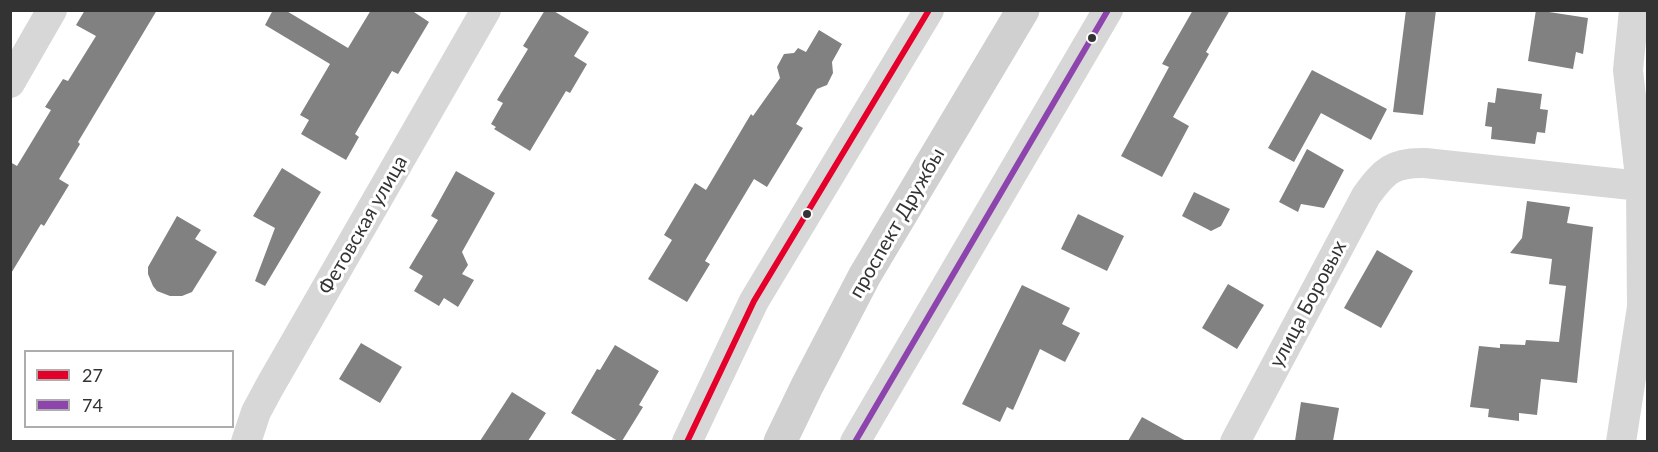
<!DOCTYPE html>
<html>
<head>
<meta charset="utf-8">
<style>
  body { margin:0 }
  #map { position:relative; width:1658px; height:452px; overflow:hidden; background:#fff; font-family:Lato,sans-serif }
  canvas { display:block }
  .frame { position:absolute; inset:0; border:12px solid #333; pointer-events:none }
  .legend { position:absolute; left:24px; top:350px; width:210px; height:78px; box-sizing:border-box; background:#fff; border:2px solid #adadad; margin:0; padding:8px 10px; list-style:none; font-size:18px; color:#333 }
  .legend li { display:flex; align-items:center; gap:12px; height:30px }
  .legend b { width:30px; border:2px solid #adadad }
</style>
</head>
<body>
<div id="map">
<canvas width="1658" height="452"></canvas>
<div class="frame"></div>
<ul class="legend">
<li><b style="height:8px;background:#e4002b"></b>27</li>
<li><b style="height:8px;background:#8e44ad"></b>74</li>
</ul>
</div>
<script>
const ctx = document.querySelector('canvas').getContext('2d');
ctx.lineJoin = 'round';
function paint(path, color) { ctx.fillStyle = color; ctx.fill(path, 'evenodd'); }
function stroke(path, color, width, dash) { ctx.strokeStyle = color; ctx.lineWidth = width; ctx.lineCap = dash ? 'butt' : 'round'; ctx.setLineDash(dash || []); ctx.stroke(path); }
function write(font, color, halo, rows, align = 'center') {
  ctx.font = font + ' Lato,sans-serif'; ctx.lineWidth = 6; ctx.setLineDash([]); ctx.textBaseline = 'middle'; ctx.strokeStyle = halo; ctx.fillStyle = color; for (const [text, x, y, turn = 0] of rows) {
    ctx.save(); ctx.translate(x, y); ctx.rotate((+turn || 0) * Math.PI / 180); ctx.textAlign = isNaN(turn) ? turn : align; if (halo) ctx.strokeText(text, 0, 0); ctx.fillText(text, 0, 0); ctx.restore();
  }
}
const building = new Path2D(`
  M 85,10 L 157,10 L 78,142 L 80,144 L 59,179 L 69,185 L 44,226 L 41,224 L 10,275 L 10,162 L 17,166 L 51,110 L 45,107 L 63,79 L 68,81 L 96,36 L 76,25 Z
  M 273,10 L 285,10 L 348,48 L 371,10 L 411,10 L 429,22 L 398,74 L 392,71 L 355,134 L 359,137 L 346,160 L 301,134 L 309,120 L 300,115 L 330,64 L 265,25 Z
  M 545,10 L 552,10 L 589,32 L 574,56 L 587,64 L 570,93 L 566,91 L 530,151 L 494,129 L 496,127 L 491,124 L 503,103 L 497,100 L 528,49 L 523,46 Z
  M 1193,10 L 1230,10 L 1206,52 L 1209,54 L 1173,117 L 1189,126 L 1162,177 L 1121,156 L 1169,67 L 1162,64 Z
  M 1406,10 L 1436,10 L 1423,115 L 1393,112 Z
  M 1536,10 L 1588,18 L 1583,54 L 1576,52 L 1573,69 L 1528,61 Z
  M 819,30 L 842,44 L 832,62 L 833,73 L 827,85 L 817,89 L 796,124 L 803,128 L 767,187 L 754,179 L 705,261 L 710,264 L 687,302 L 648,279 L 672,240 L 664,235 L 695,183 L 706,190 L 751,114 L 753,116 L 780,78 L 777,67 L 784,54 L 794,53 L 798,48 L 806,52 Z
  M 1312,70 L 1387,109 L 1371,140 L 1321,113 L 1294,162 L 1268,148 Z
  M 1497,88 L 1542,94 L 1540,109 L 1548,110 L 1545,133 L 1537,132 L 1535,144 L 1491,139 L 1492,127 L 1485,126 L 1488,102 L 1495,103 Z
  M 1307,149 L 1344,170 L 1324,208 L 1301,204 L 1298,212 L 1279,202 Z
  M 282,168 L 321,192 L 265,286 L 255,281 L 275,228 L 253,216 Z
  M 456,171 L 495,193 L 462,252 L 468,265 L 462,274 L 474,280 L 458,307 L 444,298 L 439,306 L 414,291 L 423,276 L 409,268 L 438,220 L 431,216 Z
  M 1194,192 L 1230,209 L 1221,226 L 1211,231 L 1182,216 Z
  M 1527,201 L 1570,207 L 1567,223 L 1593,227 L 1577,383 L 1541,379 L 1537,415 L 1519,413 L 1519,421 L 1488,417 L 1489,409 L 1470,407 L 1479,346 L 1500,348 L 1500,344 L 1525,345 L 1526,340 L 1559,342 L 1566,286 L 1549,284 L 1552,259 L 1510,253 L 1522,238 Z
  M 1078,214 L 1124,236 L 1107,271 L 1061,249 Z
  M 177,216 L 201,230 L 195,239 L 217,252 L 192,292 L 182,296 L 170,296 L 157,291 L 153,286 L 148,274 L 148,267 Z
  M 1377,250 L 1413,271 L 1381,328 L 1344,308 Z
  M 1228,284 L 1264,305 L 1237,349 L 1202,328 Z
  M 1022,285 L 1070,308 L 1062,324 L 1080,333 L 1065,362 L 1040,349 L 1013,410 L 1007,407 L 1000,422 L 962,404 Z
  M 361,343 L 402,367 L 380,403 L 339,379 Z
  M 615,345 L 659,371 L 639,405 L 643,407 L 622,441 L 618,441 L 571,413 L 597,369 L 600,370 Z
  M 512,392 L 546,413 L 528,441 L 480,441 Z
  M 1301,402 L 1339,408 L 1333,441 L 1295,441 Z
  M 1142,417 L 1186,441 L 1128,441 Z`);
const street = new Path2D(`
  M 10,83 L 52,10
  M 246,442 L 256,412 L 270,386 L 486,10
  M 687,442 L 754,301 L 929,10
  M 855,442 L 1108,10
  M 1235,442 L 1366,196 C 1384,171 1393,162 1425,163 L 1641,186
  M 1621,442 L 1642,307 L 1641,186 L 1628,70 L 1634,10`);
const secondary = new Path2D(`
  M 780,442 L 807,386 L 865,275 L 1023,10`);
const bus1 = new Path2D(`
  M 687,442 L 754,301 L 929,10`);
const bus2 = new Path2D(`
  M 855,442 L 1108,10`);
const markers = [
  [1092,38,5,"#333"],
  [807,214,5,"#333"]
];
const streetNames = [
  ["проспект Дружбы",897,223,-60],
  ["Фетовская улица",363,225,-60],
  ["улица Боровых",1308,304,-62]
];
paint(building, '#818181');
stroke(street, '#d7d7d7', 30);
stroke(secondary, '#d0d0d0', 33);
stroke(bus1, '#e4002b', 6);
stroke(bus2, '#8e44ad', 6);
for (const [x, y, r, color] of markers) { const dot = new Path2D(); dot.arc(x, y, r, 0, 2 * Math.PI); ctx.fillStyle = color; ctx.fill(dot); stroke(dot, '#fff', 2); }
write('20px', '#333', '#fff', streetNames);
</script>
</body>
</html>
